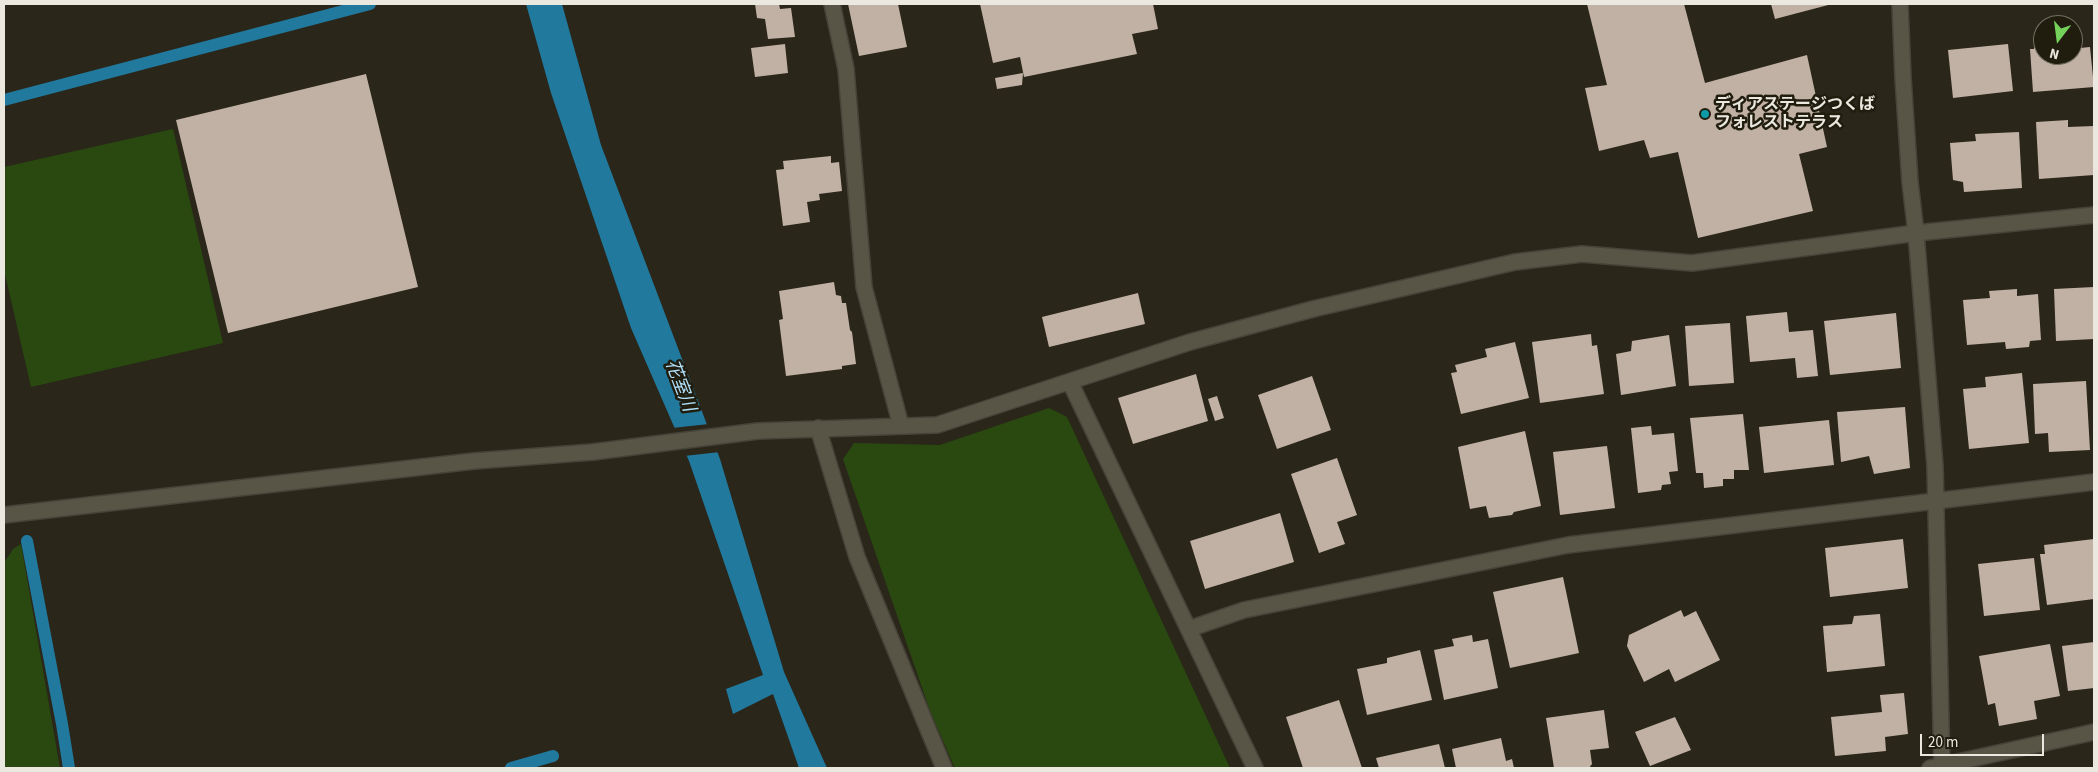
<!DOCTYPE html>
<html>
<head>
<meta charset="utf-8">
<style>
  body { margin:0 }
  #map { position:relative; width:2098px; height:772px; overflow:hidden; background:#2a2619; font-family:"Source Sans 3",sans-serif }
  canvas { display:block }
  .frame { position:absolute; inset:0; border:5px solid #eae8df; pointer-events:none }
  .north { position:absolute; left:2033px; top:15px; width:50px; height:50px; box-sizing:border-box; background:#201d0f; border:1px solid #716e62; border-radius:50%; rotate:195deg; font-size:14px; font-weight:700; line-height:20px; text-align:center; color:#eae8df }
  .north::after { content:''; display:block; margin:auto; width:18px; height:22px; background:#74d25b; clip-path:polygon(50% 0,100% 100%,50% 72%,0 100%) }
  .scale { position:absolute; left:1920px; top:734px; width:124px; height:22px; box-sizing:border-box; border:2px solid #eae8df; border-top:0; padding-left:6px; font-size:15px; line-height:18px; white-space:nowrap; color:#eae8df; -webkit-text-stroke:4px #201d0f; paint-order:stroke }
</style>
</head>
<body>
<div id="map">
<canvas width="2098" height="772"></canvas>
<div class="frame"></div>
<div class="north">N</div>
<div class="scale">20 m</div>
</div>
<script>
const ctx = document.querySelector('canvas').getContext('2d');
ctx.lineJoin = 'round';
function paint(path, color) { ctx.fillStyle = color; ctx.fill(path, 'evenodd'); }
function stroke(path, color, width, dash) { ctx.strokeStyle = color; ctx.lineWidth = width; ctx.lineCap = dash ? 'butt' : 'round'; ctx.setLineDash(dash || []); ctx.stroke(path); }
function write(font, color, halo, rows, align = 'center') {
  ctx.font = font + ' "Source Sans 3","Noto Sans JP",sans-serif'; ctx.lineWidth = 5; ctx.setLineDash([]); ctx.textBaseline = 'middle'; ctx.strokeStyle = halo; ctx.fillStyle = color; for (const [text, x, y, turn = 0] of rows) {
    ctx.save(); ctx.translate(x, y); ctx.rotate((+turn || 0) * Math.PI / 180); ctx.textAlign = isNaN(turn) ? turn : align; if (halo) ctx.strokeText(text, 0, 0); ctx.fillText(text, 0, 0); ctx.restore();
  }
}
const green = new Path2D(`
  M 173,129 L 223,343 L 31,387 L 4,270 L 4,167 Z
  M 1049,408 L 1067,417 L 1230,768 L 955,768 L 953,764 L 929,708 L 843,459 L 854,443 L 940,445 Z
  M 21,544 L 60,768 L 4,768 L 4,563 L 13,549 Z`);
const water = new Path2D(`
  M 526,4 L 562,4 L 601,145 L 720,459 L 784,672 L 827,768 L 799,768 L 773,694 L 733,714 L 726,689 L 763,675 L 689,461 L 631,328 L 551,93 Z`);
const pier = new Path2D(`
  M 709,424 L 720,452 L 684,456 L 672,428 Z`);
const stream = new Path2D(`
  M 4,100 L 370,4
  M 27,541 L 62,724 L 69,768
  M 511,768 L 553,756`);
const building = new Path2D(`
  M 755,4 L 779,4 L 780,9 L 791,8 L 795,37 L 768,39 L 765,19 L 757,18 Z
  M 848,4 L 898,4 L 907,47 L 859,56 Z
  M 980,4 L 1153,4 L 1158,29 L 1132,34 L 1137,54 L 1024,77 L 1020,57 L 993,63 Z
  M 1587,4 L 1684,4 L 1705,83 L 1807,55 L 1827,147 L 1799,154 L 1813,211 L 1698,238 L 1678,152 L 1650,158 L 1644,140 L 1599,151 L 1585,88 L 1607,85 Z
  M 1771,4 L 1832,4 L 1775,19 Z
  M 2073,38 L 2080,38 L 2080,48 L 2090,47 L 2094,87 L 2033,92 L 2030,49 L 2034,49 L 2034,41 L 2043,41 L 2043,55 L 2073,55 Z
  M 785,44 L 788,73 L 755,77 L 751,48 Z
  M 2008,44 L 2013,91 L 1953,98 L 1948,50 Z
  M 1023,73 L 1022,85 L 997,89 L 995,78 Z
  M 366,74 L 418,287 L 228,333 L 176,120 Z
  M 2068,120 L 2068,127 L 2094,126 L 2094,175 L 2039,179 L 2036,122 Z
  M 2019,132 L 2022,188 L 1964,192 L 1963,182 L 1953,180 L 1950,143 L 1976,141 L 1975,134 Z
  M 831,156 L 831,163 L 839,162 L 842,191 L 819,194 L 820,200 L 807,202 L 810,222 L 783,226 L 776,170 L 784,169 L 783,161 Z
  M 834,282 L 836,295 L 841,296 L 842,303 L 846,303 L 850,330 L 852,332 L 856,364 L 842,366 L 842,369 L 786,376 L 779,320 L 783,319 L 779,291 Z
  M 2094,287 L 2094,339 L 2056,341 L 2054,289 Z
  M 2017,289 L 2017,296 L 2038,294 L 2041,340 L 2030,341 L 2029,347 L 2006,349 L 2005,342 L 1967,345 L 1963,300 L 1990,298 L 1989,291 Z
  M 1138,293 L 1145,324 L 1049,347 L 1042,317 Z
  M 1787,312 L 1789,332 L 1813,330 L 1818,376 L 1797,378 L 1795,358 L 1750,362 L 1746,316 Z
  M 1896,313 L 1901,368 L 1830,375 L 1824,321 Z
  M 1730,323 L 1734,383 L 1689,386 L 1685,326 Z
  M 1591,334 L 1592,346 L 1597,345 L 1604,394 L 1540,403 L 1532,342 Z
  M 1669,335 L 1676,386 L 1621,395 L 1616,354 L 1631,351 L 1632,341 Z
  M 1515,342 L 1529,398 L 1461,414 L 1451,373 L 1457,372 L 1455,365 L 1487,357 L 1485,349 Z
  M 2022,373 L 2029,443 L 1969,449 L 1963,389 L 1986,387 L 1985,377 Z
  M 1196,374 L 1208,421 L 1133,444 L 1118,398 Z
  M 1312,376 L 1331,430 L 1277,449 L 1258,395 Z
  M 2086,381 L 2090,450 L 2049,452 L 2048,433 L 2035,434 L 2033,384 Z
  M 1217,396 L 1224,418 L 1215,421 L 1208,399 Z
  M 1905,407 L 1910,468 L 1874,474 L 1869,456 L 1841,462 L 1837,412 Z
  M 1743,414 L 1749,470 L 1734,470 L 1734,479 L 1723,479 L 1723,486 L 1704,488 L 1703,473 L 1696,473 L 1690,418 Z
  M 1829,420 L 1834,465 L 1764,473 L 1759,427 Z
  M 1651,426 L 1652,435 L 1674,433 L 1678,471 L 1669,472 L 1671,484 L 1662,485 L 1661,490 L 1638,493 L 1631,428 Z
  M 1525,431 L 1541,506 L 1514,512 L 1512,515 L 1489,518 L 1486,506 L 1470,509 L 1458,447 Z
  M 1607,446 L 1615,508 L 1560,515 L 1553,452 Z
  M 1337,458 L 1357,515 L 1337,522 L 1345,544 L 1319,553 L 1291,474 Z
  M 1280,513 L 1294,562 L 1205,589 L 1190,541 Z
  M 1903,539 L 1908,588 L 1830,597 L 1825,548 Z
  M 2094,539 L 2094,599 L 2047,605 L 2040,554 L 2045,554 L 2044,545 Z
  M 2034,558 L 2040,610 L 1984,616 L 1978,564 Z
  M 1563,577 L 1579,653 L 1510,668 L 1493,592 Z
  M 1681,610 L 1684,617 L 1696,611 L 1720,660 L 1675,682 L 1669,669 L 1644,682 L 1627,646 L 1629,635 Z
  M 1880,614 L 1885,666 L 1827,672 L 1823,626 L 1852,624 L 1854,616 Z
  M 1472,635 L 1473,642 L 1488,639 L 1498,688 L 1444,700 L 1434,650 L 1454,646 L 1452,639 Z
  M 2094,642 L 2094,688 L 2068,691 L 2062,646 Z
  M 2050,644 L 2060,696 L 2034,701 L 2037,719 L 1999,726 L 1995,703 L 1988,705 L 1979,656 Z
  M 1420,650 L 1432,700 L 1367,715 L 1357,669 L 1387,663 L 1387,658 Z
  M 1904,693 L 1908,734 L 1885,737 L 1886,751 L 1835,756 L 1831,717 L 1882,712 L 1880,695 Z
  M 1339,700 L 1362,768 L 1303,768 L 1286,717 Z
  M 1604,710 L 1609,748 L 1590,750 L 1592,764 L 1589,768 L 1554,768 L 1546,718 Z
  M 1675,717 L 1691,750 L 1650,766 L 1635,732 Z
  M 1501,738 L 1506,761 L 1512,759 L 1514,768 L 1456,768 L 1452,749 Z
  M 1439,744 L 1445,768 L 1379,768 L 1376,758 Z`);
const minor = new Path2D(`
  M 832,4 L 846,69 L 864,287 L 901,426
  M 1900,4 L 1903,78 L 1910,182 L 1916,233 L 1935,466 L 1942,768
  M 1070,382 L 1255,768
  M 818,428 L 857,557 L 944,768
  M 4,515 L 474,461 L 593,452 L 758,431 L 937,425 L 1190,342 L 1313,309 L 1515,262 L 1582,254 L 1692,263 L 1916,233 L 2094,215
  M 1189,629 L 1244,610 L 1568,545 L 2094,482
  M 1930,768 L 2094,732`);
const markers = [
  [1705,114,5,"#0f9aa8"]
];
const poiNames = [
  ["ディアステージつくば",1715,105],
  ["フォレストテラス",1715,123]
];
const waterNames = [
  ["花室川",679,386,69]
];
paint(green, '#294911');
paint(water, '#21799e');
paint(pier, '#2a2619');
stroke(stream, '#21799e', 12);
paint(building, '#c1b1a5');
stroke(minor, '#464339', 18);
stroke(minor, '#595546', 15);
for (const [x, y, r, color] of markers) { const dot = new Path2D(); dot.arc(x, y, r, 0, 2 * Math.PI); ctx.fillStyle = color; ctx.fill(dot); stroke(dot, '#201d0f', 2); }
write('bold 16px', '#eae8df', '#201d0f', poiNames, 'left');
write('italic 18px', '#b0e0fa', '#201d0f', waterNames);
</script>
</body>
</html>
